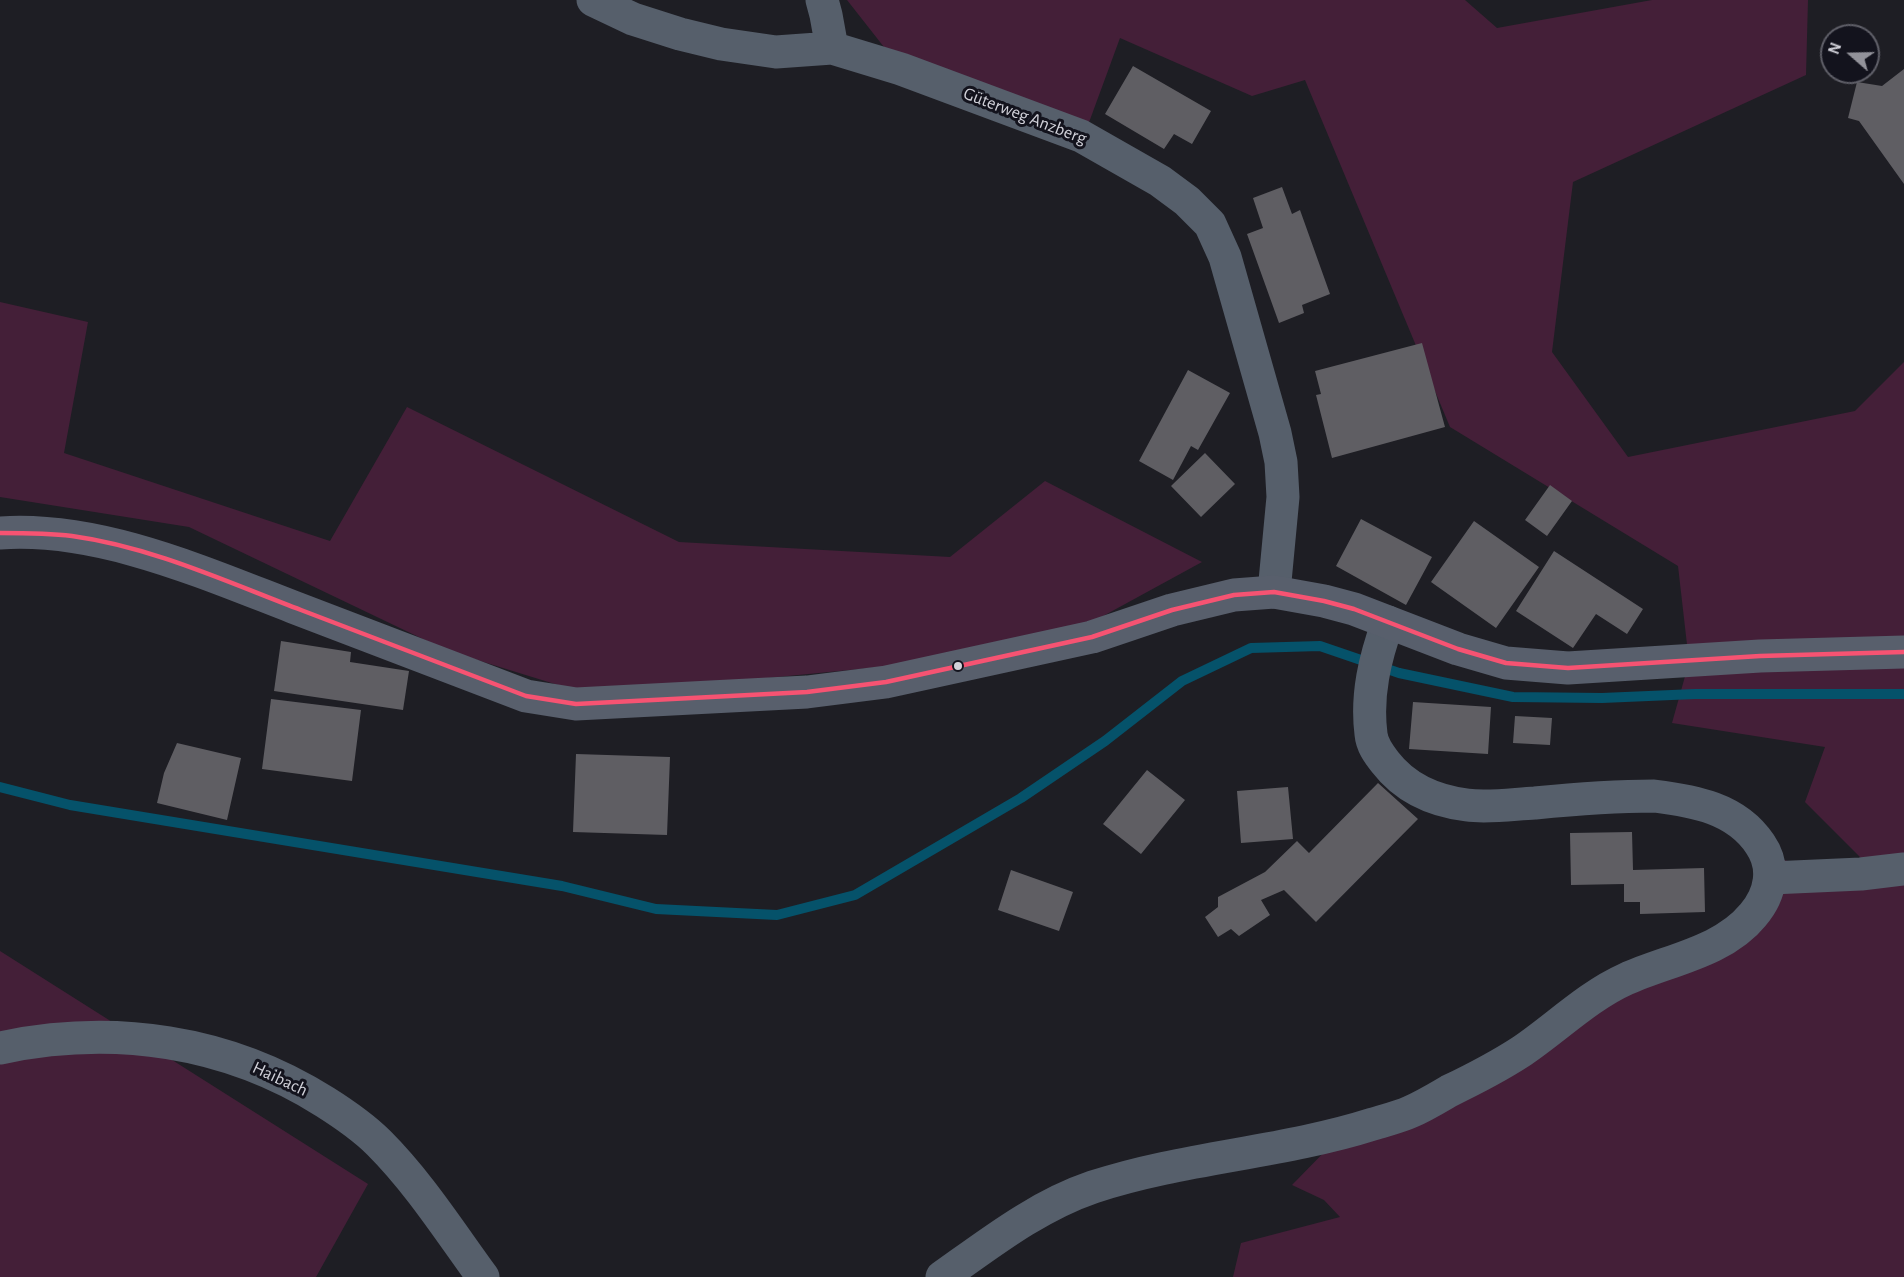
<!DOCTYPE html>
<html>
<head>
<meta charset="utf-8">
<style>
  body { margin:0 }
  #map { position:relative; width:1904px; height:1277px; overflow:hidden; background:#1e1e24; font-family:"Alegreya Sans",sans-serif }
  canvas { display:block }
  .north { position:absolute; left:1820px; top:24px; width:60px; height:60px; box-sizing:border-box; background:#13131d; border:2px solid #5f5f68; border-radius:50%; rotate:290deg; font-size:16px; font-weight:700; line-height:24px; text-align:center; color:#d1d1d9 }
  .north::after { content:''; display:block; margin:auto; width:21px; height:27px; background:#92929a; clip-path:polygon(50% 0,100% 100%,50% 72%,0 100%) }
</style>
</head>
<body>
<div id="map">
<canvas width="1904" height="1277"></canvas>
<div class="north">N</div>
</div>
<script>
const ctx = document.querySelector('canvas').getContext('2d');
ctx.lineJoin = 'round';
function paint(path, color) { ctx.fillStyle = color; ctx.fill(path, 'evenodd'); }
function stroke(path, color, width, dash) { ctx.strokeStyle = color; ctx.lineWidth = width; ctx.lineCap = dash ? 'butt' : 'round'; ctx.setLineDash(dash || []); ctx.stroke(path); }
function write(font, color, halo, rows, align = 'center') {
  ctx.font = font + ' "Alegreya Sans",sans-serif'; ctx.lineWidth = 6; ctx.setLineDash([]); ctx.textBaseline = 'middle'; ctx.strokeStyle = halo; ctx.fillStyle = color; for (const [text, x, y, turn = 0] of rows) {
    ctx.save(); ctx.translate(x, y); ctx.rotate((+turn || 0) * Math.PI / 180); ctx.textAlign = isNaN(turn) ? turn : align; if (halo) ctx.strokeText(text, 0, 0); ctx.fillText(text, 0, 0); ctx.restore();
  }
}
const green = new Path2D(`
  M 847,0 L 1465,0 L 1497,28 L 1652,0 L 1808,0 L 1806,75 L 1573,182 L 1552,352 L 1628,457 L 1855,411 L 1904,362 L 1904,1277 L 1233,1277 L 1241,1243 L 1340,1217 L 1324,1200 L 1292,1185 L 1335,1141 L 1753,907 L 1759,855 L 1832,870 L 1867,864 L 1805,802 L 1825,747 L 1672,723 L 1689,662 L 1678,566 L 1450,427 L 1305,80 L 1252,96 L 1120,38 L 1084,136 L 891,56 Z
  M 0,302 L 88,322 L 64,453 L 330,541 L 407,407 L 679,542 L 950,557 L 1045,481 L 1202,562 L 1094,621 L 921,663 L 747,680 L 571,689 L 448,651 L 189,527 L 0,497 Z
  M 0,951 L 368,1184 L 316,1277 L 0,1277 Z`);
const stream = new Path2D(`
  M 0,787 L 70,805 L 562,886 L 656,909 L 777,915 L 855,895 L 1021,798 L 1105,741 L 1182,681 L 1251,648 L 1320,646 L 1399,673 L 1513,697 L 1602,698 L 1695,694 L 1904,694`);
const building = new Path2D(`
  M 1133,66 L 1211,111 L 1192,144 L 1174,134 L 1164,149 L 1105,114 Z
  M 1904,69 L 1904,184 L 1859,121 L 1848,118 L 1857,82 L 1882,86 Z
  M 1282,187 L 1292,214 L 1300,210 L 1330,294 L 1302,305 L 1304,313 L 1279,323 L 1247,234 L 1263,228 L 1253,198 Z
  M 1422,343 L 1445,427 L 1332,458 L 1316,395 L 1321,394 L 1315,371 Z
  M 1188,370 L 1230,393 L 1198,450 L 1191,446 L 1173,480 L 1139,461 Z
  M 1205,453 L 1235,484 L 1201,517 L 1171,486 Z
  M 1550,485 L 1572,501 L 1547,536 L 1525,520 Z
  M 1361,519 L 1432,557 L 1406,605 L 1336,566 Z
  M 1474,521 L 1539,567 L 1496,628 L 1431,582 Z
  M 1554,551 L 1643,609 L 1627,634 L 1596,614 L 1573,648 L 1516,611 Z
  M 281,641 L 351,652 L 350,662 L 409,671 L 403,710 L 274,691 Z
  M 271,699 L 361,710 L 352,781 L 262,769 Z
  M 1413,702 L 1491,707 L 1488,754 L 1409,749 Z
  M 1515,716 L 1552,718 L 1550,745 L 1513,743 Z
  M 177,743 L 241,758 L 227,820 L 157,803 L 164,773 Z
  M 576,754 L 670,757 L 667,835 L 573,832 Z
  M 1147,770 L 1185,800 L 1141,854 L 1103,824 Z
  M 1378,783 L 1418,819 L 1316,922 L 1284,890 L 1261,900 L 1270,915 L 1239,936 L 1231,929 L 1218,937 L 1205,917 L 1218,907 L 1218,897 L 1265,872 L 1297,841 L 1309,853 Z
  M 1288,787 L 1293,839 L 1241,843 L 1237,791 Z
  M 1632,832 L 1633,870 L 1704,868 L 1705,912 L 1640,914 L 1640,902 L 1624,902 L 1624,884 L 1571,885 L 1570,833 Z
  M 1011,870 L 1073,892 L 1059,931 L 998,910 Z`);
const minor = new Path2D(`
  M 593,0 L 633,19 L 680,34 L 721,44 L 776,52 L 832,48 L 901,69 L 1081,136 L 1160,181 L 1187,201 L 1210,224 L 1225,257 L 1275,433 L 1281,462 L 1283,497 L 1274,592
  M 822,0 L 826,15 L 832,48
  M 1771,878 L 1861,874 L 1904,869
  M 0,1048 C 113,1024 227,1040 325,1102 C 344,1114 363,1127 379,1143 C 419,1183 450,1232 483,1277
  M 942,1277 C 990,1243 1037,1206 1093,1187 C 1184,1157 1282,1153 1373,1124 C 1386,1120 1399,1117 1410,1112 C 1424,1106 1437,1098 1449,1091 C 1474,1079 1499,1066 1522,1051 C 1556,1028 1588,996 1626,979 C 1668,960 1723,952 1753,915 C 1771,894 1776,867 1760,844 C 1736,808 1694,801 1654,796 C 1614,796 1575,799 1535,803 C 1514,804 1488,808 1467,805 C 1434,801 1405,788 1385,762 C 1378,753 1372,745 1371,734 C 1366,695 1375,658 1388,622`);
const major = new Path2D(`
  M 0,533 C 98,526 202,572 293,607 C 371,637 448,666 526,696 L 576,704 L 807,692 L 886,682 L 1092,637 L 1172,610 L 1234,595 L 1274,592 L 1324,601 L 1354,609 L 1458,649 L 1506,663 L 1568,668 L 1760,656 L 1904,652`);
const bus1 = new Path2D(`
  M 0,533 C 24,533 48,533 72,536 C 152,547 227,582 301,610 C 376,639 451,667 526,696 L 576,704 L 807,692 L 886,682 L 1092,637 L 1172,610 L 1234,595 L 1274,592 L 1324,601 L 1354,609 L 1458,649 L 1506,663 L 1568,668 L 1760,656 L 1904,652`);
const markers = [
  [958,666,5,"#d1d1d9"]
];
const streetNames = [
  ["Güterweg Anzberg",1025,116,21],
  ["Haibach",280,1079,25]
];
paint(green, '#441f38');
stroke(stream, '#05526a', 10);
paint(building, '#5f5e63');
stroke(minor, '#565f6b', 33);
stroke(major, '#585f6c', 33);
stroke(bus1, '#f65372', 4.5);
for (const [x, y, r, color] of markers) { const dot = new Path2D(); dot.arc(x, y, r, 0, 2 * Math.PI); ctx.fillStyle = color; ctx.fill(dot); stroke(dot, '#13131d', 2); }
write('18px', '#d1d1d9', '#13131d', streetNames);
</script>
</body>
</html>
